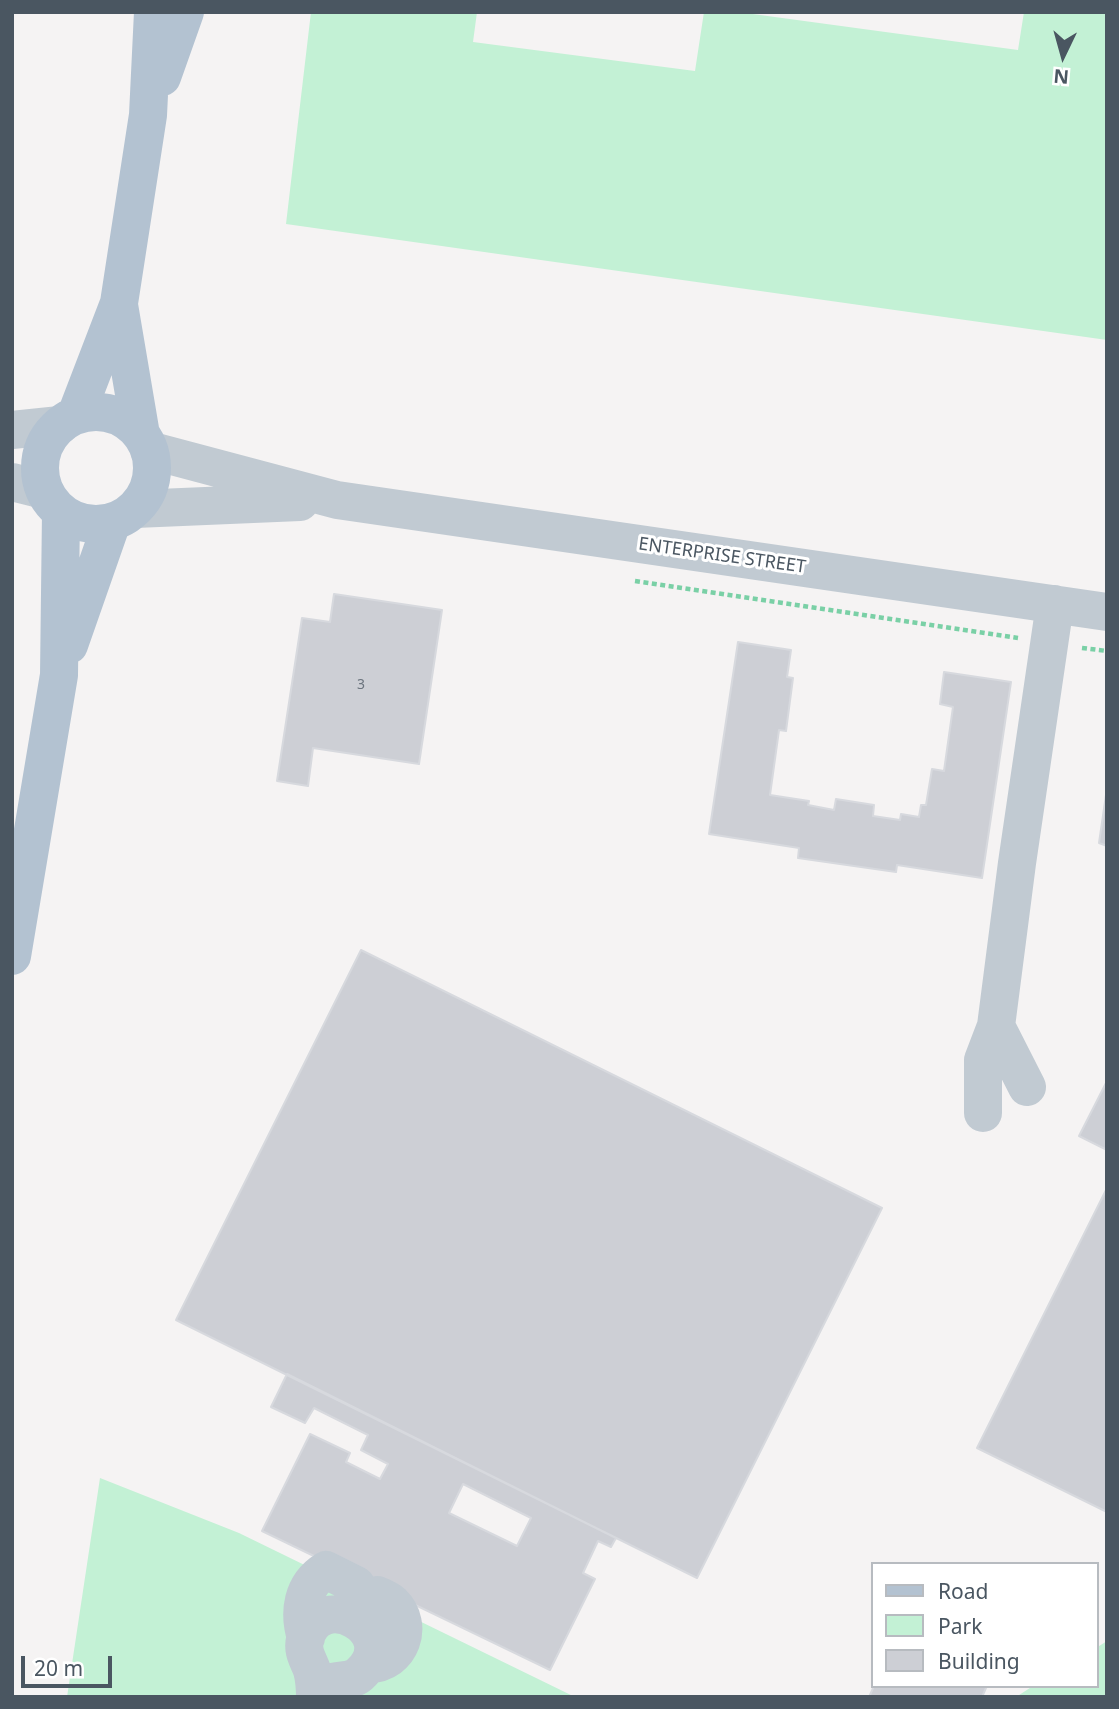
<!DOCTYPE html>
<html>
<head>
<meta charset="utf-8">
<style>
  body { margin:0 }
  #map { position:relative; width:1119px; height:1709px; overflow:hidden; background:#f5f3f3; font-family:"Noto Sans",sans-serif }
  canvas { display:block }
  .frame { position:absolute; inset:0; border:14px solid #4a5661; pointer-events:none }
  .legend { position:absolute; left:871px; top:1562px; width:228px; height:126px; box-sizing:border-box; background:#fff; border:2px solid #b7bbc0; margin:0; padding:9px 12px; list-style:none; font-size:21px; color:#4a5661 }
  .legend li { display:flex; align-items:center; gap:14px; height:35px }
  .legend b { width:35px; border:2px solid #b7bbc0 }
  .north { position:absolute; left:1028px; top:21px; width:70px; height:70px; -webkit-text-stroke:5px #fff; paint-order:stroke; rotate:185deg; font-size:19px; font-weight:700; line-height:28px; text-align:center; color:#4a5661 }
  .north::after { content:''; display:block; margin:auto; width:24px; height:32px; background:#4a5661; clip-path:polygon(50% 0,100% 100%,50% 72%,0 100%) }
  .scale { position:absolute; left:21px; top:1656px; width:91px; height:32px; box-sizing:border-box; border:4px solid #4a5661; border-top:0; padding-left:9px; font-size:21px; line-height:24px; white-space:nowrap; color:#4a5661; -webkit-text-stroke:5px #fff; paint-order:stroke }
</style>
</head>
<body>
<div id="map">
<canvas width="1119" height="1709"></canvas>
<div class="frame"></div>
<ul class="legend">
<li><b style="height:9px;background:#b3c2d1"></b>Road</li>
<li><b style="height:19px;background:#c3f1d5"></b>Park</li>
<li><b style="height:19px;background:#cdcfd5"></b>Building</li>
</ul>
<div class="north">N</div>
<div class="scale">20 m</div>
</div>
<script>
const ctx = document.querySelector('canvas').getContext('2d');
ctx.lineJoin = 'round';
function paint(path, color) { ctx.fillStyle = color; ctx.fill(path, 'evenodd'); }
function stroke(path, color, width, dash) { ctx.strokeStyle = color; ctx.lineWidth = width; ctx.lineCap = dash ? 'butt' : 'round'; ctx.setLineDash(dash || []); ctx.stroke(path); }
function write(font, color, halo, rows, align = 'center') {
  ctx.font = font + ' "Noto Sans",sans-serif'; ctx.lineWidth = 6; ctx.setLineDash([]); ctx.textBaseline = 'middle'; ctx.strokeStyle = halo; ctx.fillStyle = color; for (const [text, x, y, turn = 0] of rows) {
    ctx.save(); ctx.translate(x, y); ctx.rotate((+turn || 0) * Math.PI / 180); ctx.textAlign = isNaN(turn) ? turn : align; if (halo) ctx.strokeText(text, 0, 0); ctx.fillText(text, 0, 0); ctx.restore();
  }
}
const green = new Path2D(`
  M 311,12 L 477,12 L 473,42 L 695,71 L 704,12 L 738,12 L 1018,50 L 1024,12 L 1107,12 L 1107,340 L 286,224 Z
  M 100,1478 L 239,1533 L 575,1697 L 67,1697 Z
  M 1107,1641 L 1107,1697 L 1016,1697 L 1033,1686 L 1096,1686 L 1096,1648 Z`);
const building = new Path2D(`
  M 334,594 L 442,610 L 419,764 L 313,748 L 308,786 L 277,781 L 302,618 L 330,622 Z
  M 738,642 L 791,650 L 787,677 L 793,678 L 786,731 L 779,730 L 770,795 L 809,801 L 808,805 L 834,810 L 836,799 L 874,805 L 873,816 L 900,820 L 901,814 L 919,817 L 921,805 L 926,805 L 932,769 L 944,771 L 953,707 L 940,704 L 944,672 L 1011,682 L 982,878 L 897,865 L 896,872 L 798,858 L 799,848 L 709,834 Z
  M 1107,788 L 1107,846 L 1099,843 Z
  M 361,950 L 882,1208 L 697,1578 L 176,1320 Z
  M 1107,1081 L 1107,1150 L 1079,1136 Z
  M 1107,1188 L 1107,1512 L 977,1448 Z
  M 287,1374 L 616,1538 L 611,1547 L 598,1541 L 583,1573 L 595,1579 L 550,1670 L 262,1531 L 310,1434 L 350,1453 L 346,1462 L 380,1479 L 388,1464 L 361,1450 L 368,1435 L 314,1408 L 305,1423 L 271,1407 ZM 463,1484 L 531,1518 L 517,1546 L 449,1513 Z
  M 874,1686 L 984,1686 L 986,1688 L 982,1697 L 869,1697 Z`);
const path = new Path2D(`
  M 635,581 L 1018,638
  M 1082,648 L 1107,651`);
const minor = new Path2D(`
  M 12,430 L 60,425
  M 149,450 L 337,500 L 1107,612
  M 12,482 L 44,490
  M 135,509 L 300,502
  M 996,1026 L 1027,1087
  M 983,1113 L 983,1060 L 996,1026 L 1017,863 L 1055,604
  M 306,1638 C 298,1612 302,1585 326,1570 L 356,1585
  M 369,1664 C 401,1664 415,1625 392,1603 C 389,1600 382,1597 377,1595
  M 315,1697 C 315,1689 314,1678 312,1670 C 308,1659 302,1652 305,1639 C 320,1585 403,1631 362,1672 C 353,1682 344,1679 332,1682 C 327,1683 320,1690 315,1694`);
const major = new Path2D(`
  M 162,77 L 185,12
  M 119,305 L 141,435
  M40 468a56 56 0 1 1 112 0a56 56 0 1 1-112 0Z
  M 76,415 L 119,303 L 148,115 L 153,12
  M 69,645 L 112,522
  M 12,956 L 59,675 L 61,512`);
const numberNames = [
  ["3",361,685]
];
const streetNames = [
  ["ENTERPRISE STREET",722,556,8]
];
paint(green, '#c3f1d5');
paint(building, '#cdcfd5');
stroke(building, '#d7d9de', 2);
stroke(path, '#7ad0a6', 4.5, [5, 3.5]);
stroke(minor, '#c1cad2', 38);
stroke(major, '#b3c2d1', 38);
write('14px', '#6b747e', null, numberNames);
write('18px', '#4a5661', '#fff', streetNames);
</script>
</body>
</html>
